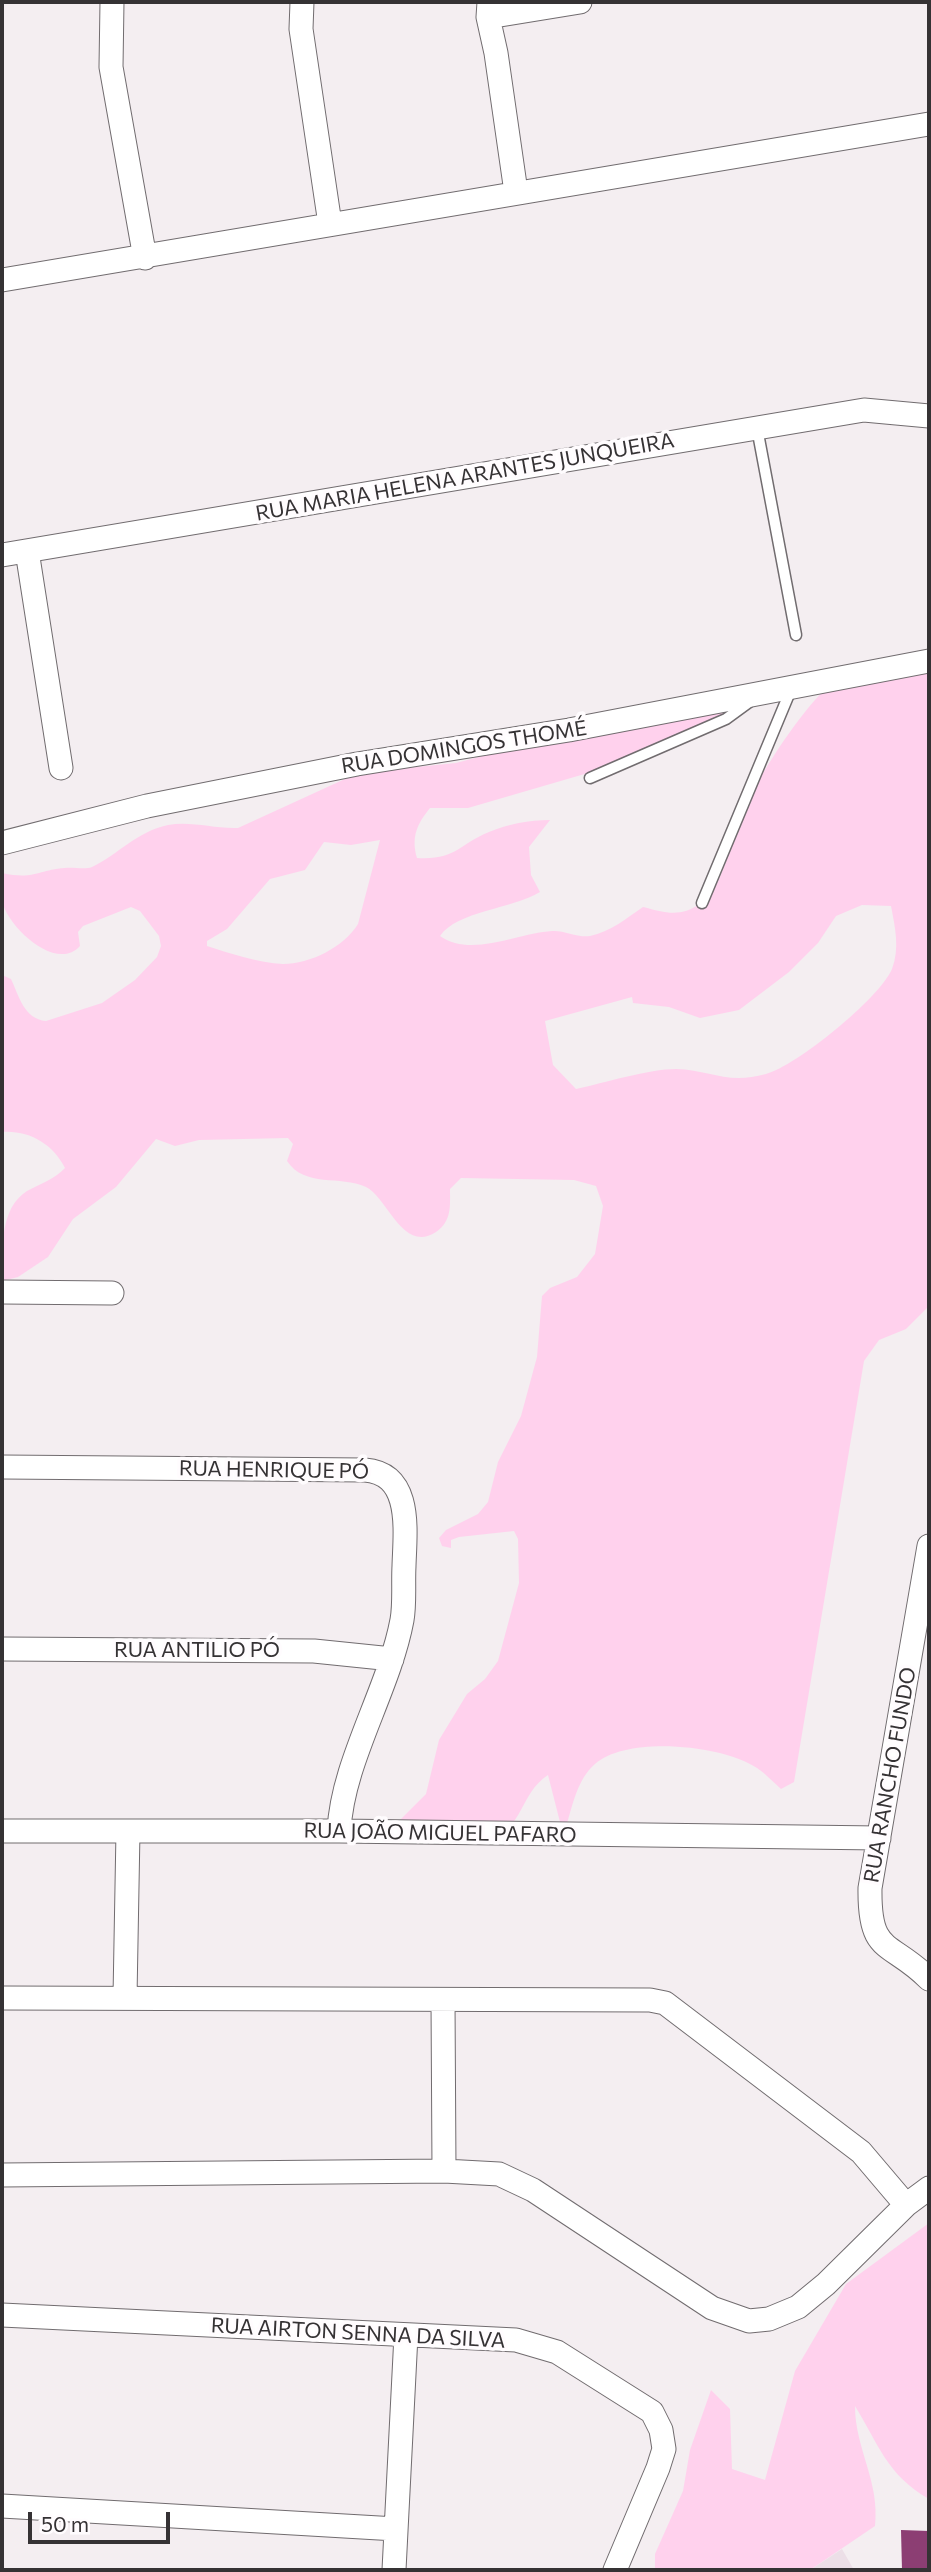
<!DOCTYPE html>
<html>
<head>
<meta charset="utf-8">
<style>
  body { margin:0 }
  #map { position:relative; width:931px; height:2572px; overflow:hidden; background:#f4eef1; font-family:Commissioner,sans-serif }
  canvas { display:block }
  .frame { position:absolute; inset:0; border:4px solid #353234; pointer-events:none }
  .scale { position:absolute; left:28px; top:2512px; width:142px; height:32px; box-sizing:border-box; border:4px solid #353234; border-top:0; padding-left:9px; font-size:21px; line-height:24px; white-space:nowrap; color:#353234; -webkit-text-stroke:5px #fffcfe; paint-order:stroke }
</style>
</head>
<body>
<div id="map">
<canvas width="931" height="2572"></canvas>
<div class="frame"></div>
<div class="scale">50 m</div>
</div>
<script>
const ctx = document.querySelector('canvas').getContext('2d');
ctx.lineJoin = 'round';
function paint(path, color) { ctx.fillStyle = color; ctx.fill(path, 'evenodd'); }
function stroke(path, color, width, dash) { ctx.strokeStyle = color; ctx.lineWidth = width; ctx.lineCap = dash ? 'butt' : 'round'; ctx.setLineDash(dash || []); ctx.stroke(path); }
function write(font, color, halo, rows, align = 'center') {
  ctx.font = font + ' Commissioner,sans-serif'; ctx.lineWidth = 7; ctx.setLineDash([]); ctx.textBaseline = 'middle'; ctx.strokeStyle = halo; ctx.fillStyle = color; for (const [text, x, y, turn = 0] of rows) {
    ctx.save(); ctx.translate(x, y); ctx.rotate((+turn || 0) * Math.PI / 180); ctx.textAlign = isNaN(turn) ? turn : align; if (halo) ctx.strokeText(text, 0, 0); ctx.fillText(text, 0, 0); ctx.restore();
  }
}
const built = new Path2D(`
  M 842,2549 L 854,2570 L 810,2570 Z`);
const green = new Path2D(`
  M 929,668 L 929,1306 L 906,1329 L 879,1340 L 864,1361 L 794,1782 L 781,1789 C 773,1782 766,1774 757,1768 C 724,1745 627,1735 595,1764 C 577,1780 573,1804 566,1827 L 560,1822 L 548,1775 C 510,1800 528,1856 456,1820 L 426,1829 L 399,1821 L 426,1794 L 439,1740 L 467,1694 L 485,1679 L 498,1661 L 519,1583 L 518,1539 L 514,1531 L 459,1537 L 451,1540 L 451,1548 L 442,1546 L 439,1538 L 446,1530 L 478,1514 L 488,1502 L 498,1462 L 521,1416 L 537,1357 L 542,1296 L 550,1288 L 577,1277 L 595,1254 L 603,1206 L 596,1186 L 574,1180 L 461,1178 L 450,1189 C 450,1206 452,1221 436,1232 C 403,1254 388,1198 366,1187 C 340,1175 305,1188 287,1161 L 293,1144 L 288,1138 L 199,1140 L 175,1146 L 156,1139 L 116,1187 L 73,1219 L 48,1257 L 18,1277 L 2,1281 C 2,1248 0,1208 27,1191 C 40,1184 55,1179 65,1168 C 53,1144 29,1130 2,1132 L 2,975 L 11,979 C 19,996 24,1019 46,1021 L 102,1003 L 135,980 L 157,957 L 161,946 L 159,936 L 140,911 L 131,907 L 83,926 L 78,932 L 80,946 C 56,973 7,926 2,901 C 0,893 2,882 2,873 C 35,880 37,870 65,868 C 74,867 85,870 92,867 C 119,854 136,832 168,825 C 192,821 214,829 238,828 L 358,773 L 456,763 L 547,739 L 741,706 L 676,738 L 588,773 L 468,808 L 430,808 C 417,824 411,837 417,858 C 457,860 457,845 489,832 C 508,824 529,820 550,820 L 529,847 L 531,875 L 540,892 C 512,909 457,911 440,936 C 471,958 518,933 552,931 C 564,930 578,938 590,936 C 610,932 627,918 643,907 C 667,913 680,918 703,902 C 723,888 734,829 745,805 C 759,777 815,685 845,676 C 868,669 904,670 929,668 ZM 380,840 L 358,924 C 344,947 310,964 283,964 C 259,963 229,953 207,946 L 207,941 L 227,929 L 270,879 L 305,870 L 324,842 L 351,845 ZM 862,905 L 891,906 C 895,927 900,948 892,969 C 879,999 796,1066 766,1074 C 727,1085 711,1070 676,1069 C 649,1069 604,1083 576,1089 L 553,1065 L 545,1021 L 632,997 L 633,1003 L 669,1007 L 700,1018 L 739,1010 L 789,972 L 818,943 L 836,916 Z
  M 929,2223 L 929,2499 C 887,2475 879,2445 855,2406 C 855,2449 880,2481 875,2526 L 810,2570 L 655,2570 L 655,2554 L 683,2491 L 690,2450 L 711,2390 L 730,2409 L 732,2469 L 765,2480 L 795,2371 L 846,2284 Z`);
const building = new Path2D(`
  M 901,2530 L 929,2531 L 929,2570 L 902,2570 Z`);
const service = new Path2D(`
  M 757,428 L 796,635
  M 590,778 L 726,719 L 752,700
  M 702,903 L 792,687`);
const minor = new Path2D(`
  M 112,2 L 111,67 L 145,258
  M 302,2 L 301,29 L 330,224
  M 489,2 L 488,17 L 496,53 L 516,192
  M 488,17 L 580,2
  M 2,280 L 929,124
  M 27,551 L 61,768
  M 2,555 L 864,410 L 929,416
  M 2,843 L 147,806 L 357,764 L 569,730 L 929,661
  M 2,1292 L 112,1293
  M 2,1467 L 365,1470 C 413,1474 405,1531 404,1566 C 403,1584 405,1603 402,1620 C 389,1690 342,1762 339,1831
  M 929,1546 L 870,1888 C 869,1956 890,1940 929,1979
  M 2,1649 L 314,1651 L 392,1659
  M 2,1831 L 339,1831 L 879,1838
  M 125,1997 L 128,1831
  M 2,1998 L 650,2000 L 665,2003 L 861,2152 L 906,2205
  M 443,2000 L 444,2171
  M 2,2175 L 444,2171 L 499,2174 L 533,2190 L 712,2308 L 749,2321 L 769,2319 L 798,2307 L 826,2284 L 906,2205 L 929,2188
  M 2,2315 L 516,2340 L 557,2352 L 652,2412 L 661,2430 L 664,2449 L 658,2468 L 615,2570
  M 2,2506 L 396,2529
  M 394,2570 L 406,2335`);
const streetNames = [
  ["RUA MARIA HELENA ARANTES JUNQUEIRA",465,477,-10],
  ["RUA DOMINGOS THOMÉ",464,747,-9],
  ["RUA HENRIQUE PÓ",274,1470,1],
  ["RUA ANTILIO PÓ",197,1650],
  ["RUA RANCHO FUNDO",890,1775,-80],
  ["RUA JOÃO MIGUEL PAFARO",440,1833,1],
  ["RUA AIRTON SENNA DA SILVA",358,2333,3]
];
paint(built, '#ecdfe7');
paint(green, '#ffd1ed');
paint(building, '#8c3e73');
stroke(service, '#716c6f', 13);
stroke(minor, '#716c6f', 25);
stroke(service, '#fff', 10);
stroke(minor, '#fff', 23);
write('21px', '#353234', '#fffcfe', streetNames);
</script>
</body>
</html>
